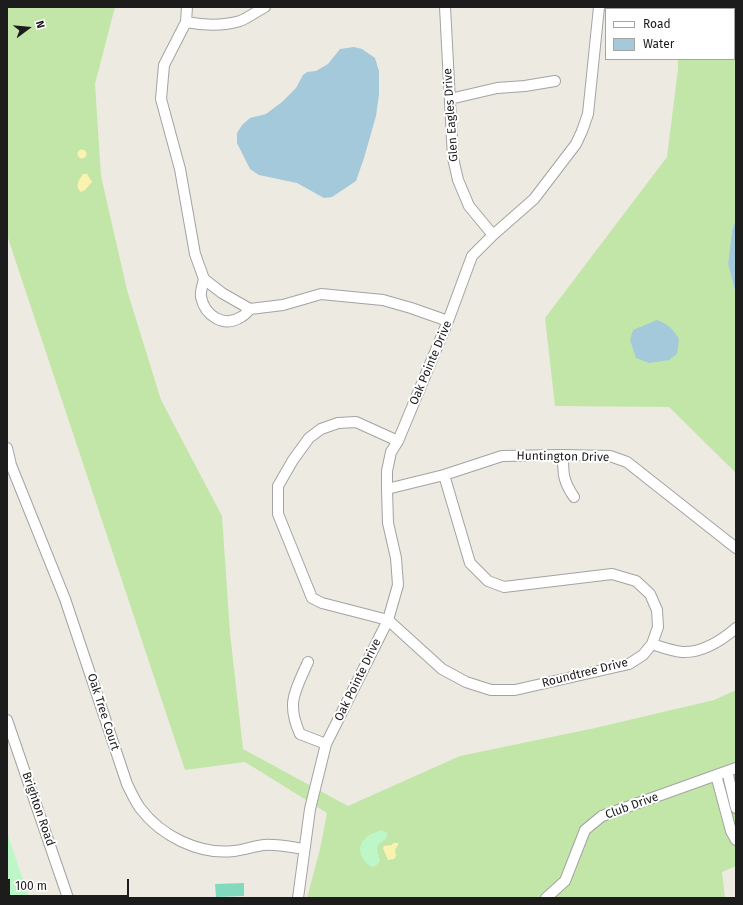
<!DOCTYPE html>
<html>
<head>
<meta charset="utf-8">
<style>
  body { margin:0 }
  #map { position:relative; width:743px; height:905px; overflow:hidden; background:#edeae1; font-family:"Fira Sans",sans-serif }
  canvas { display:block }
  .frame { position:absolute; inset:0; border:8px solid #1c1c1c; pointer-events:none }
  .legend { position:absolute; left:605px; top:8px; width:130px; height:52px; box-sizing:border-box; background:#fff; border:1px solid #a4a4a4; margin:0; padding:5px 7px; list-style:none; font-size:12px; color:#1c1c1c }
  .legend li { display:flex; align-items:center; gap:8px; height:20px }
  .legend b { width:20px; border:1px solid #a4a4a4 }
  .north { position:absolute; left:8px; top:8px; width:40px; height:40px; -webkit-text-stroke:3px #fff; paint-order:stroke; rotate:74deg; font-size:11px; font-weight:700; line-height:16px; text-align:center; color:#1c1c1c }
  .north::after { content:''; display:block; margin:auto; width:14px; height:18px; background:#1c1c1c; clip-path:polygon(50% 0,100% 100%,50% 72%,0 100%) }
  .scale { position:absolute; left:8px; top:879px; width:121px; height:18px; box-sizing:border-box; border:2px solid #1c1c1c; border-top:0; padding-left:5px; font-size:12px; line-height:14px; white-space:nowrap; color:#1c1c1c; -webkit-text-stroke:3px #fff; paint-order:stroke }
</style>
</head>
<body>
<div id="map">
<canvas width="743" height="905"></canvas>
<div class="frame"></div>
<ul class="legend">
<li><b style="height:5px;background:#fff"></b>Road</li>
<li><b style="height:11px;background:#a3c9da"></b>Water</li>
</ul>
<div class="north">N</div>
<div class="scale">100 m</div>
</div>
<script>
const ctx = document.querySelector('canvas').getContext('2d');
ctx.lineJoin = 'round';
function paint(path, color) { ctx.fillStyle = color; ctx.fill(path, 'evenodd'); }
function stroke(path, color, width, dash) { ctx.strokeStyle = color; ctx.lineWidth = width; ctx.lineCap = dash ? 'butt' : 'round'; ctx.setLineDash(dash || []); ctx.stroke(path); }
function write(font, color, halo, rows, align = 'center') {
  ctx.font = font + ' "Fira Sans",sans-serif'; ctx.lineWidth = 4; ctx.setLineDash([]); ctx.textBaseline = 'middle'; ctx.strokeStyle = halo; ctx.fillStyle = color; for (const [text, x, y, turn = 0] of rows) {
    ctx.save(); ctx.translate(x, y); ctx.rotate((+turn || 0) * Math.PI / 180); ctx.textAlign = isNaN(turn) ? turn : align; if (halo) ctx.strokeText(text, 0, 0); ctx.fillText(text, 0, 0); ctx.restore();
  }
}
const grass = new Path2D(`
  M 7,7 L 115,7 L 95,84 L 101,176 L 127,290 L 161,400 L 222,516 L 230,633 L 243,749 L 348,806 L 460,756 L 595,728 L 714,700 L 736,690 L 736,866 L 722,872 L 725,898 L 307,898 L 320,849 L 327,813 L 245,762 L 185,770 L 7,235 Z
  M 675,7 L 736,7 L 736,219 L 732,231 L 728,264 L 736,294 L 736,473 L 669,407 L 555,406 L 545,318 L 667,157 L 678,69 L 678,59 L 734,59 L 734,9 L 675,9 Z`);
const sand = new Path2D(`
  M77.5 154a4.5 4.5 0 1 1 9 0a4.5 4.5 0 1 1-9 0Z
  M 83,174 L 87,174 L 92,182 L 85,190 L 81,192 C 74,186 79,180 83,174 Z
  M 393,843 L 398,843 L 398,845 L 395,850 L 396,856 L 394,859 L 388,860 L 383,848 L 384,846 L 392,845 Z`);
const park = new Path2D(`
  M 381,830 L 387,833 C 388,840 382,841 378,845 L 377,849 L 380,861 L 376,866 L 372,867 C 359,859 355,845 369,835 C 373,833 377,832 381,830 Z
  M 7,832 L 29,898 L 7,898 Z`);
const pitch = new Path2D(`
  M 244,883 L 244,896 L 216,897 L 215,884 Z`);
const water = new Path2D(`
  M 354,47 L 362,49 L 375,58 L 379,71 L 379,94 L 376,116 L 364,158 L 356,181 L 332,197 L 324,198 L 297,183 L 259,175 L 250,169 L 237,143 L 237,133 L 242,125 L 250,118 L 266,114 L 282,102 L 296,88 L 303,75 L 307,72 L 316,71 L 328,64 L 340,49 Z
  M 736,219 L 736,294 L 728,264 L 732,231 Z
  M 657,320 C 668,324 673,329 679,339 L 677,354 L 669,360 L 649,363 L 636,358 L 630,340 L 633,330 Z`);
const minor = new Path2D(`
  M 187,7 L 186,22 L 164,65 L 161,99 L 180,169 L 195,254 L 204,279 L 222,293 L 250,309 L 283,305 L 321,294 L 383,300 L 411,308 L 448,321
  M 445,7 L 453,158 L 458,180 L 469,206 L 493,235
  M 186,22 C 202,25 223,26 240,21 C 248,18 257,11 265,7
  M 450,99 L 497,88 L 525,86 L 555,81
  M 204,279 C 203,284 200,292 201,297 C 205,316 224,328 241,317 C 244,316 247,312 250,309
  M 398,441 L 356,422 L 338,423 L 321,429 L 309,438 L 293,460 L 278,486 L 278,514 L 312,598 L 322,603 L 388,620 L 442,669 L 466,682 L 491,690 L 515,690 L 629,664 L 643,655 L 652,644 L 658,627 L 657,610 L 650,594 L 636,581 L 612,574 L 504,587 L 488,581 L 470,563 L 444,475
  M 7,448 L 11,465 L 65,599 L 127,784 C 131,792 135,801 140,808 C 161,836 199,855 234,851 C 244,850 254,846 264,845 C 277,844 291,847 304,849
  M 563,455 C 563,474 563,481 574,497
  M 387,489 L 444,475 L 502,456 L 563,455 L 610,456 L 627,462 L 736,548
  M 652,644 C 661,647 672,651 682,652 C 703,653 721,641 736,628
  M 308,662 C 295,691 286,703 300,734 L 326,744
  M 7,720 L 68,898
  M 727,771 L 736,808
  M 716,775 L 731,831 L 736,840
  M 298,898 L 310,809 L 326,744 L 388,620 L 398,585 L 396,558 L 388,523 L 387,489 L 387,471 L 391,452 L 398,441 L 448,321 L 472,256 L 493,235 L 534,199 L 576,144 L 582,131 L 588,114 L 599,7
  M 546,898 L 565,881 L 585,830 L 602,816 L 736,768`);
const streetNames = [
  ["Glen Eagles Drive",451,115,-94],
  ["Oak Pointe Drive",431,363,-67],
  ["Huntington Drive",563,457,1],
  ["Roundtree Drive",585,673,-14],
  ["Oak Pointe Drive",358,680,-64],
  ["Oak Tree Court",103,712,72],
  ["Club Drive",632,806,-20],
  ["Brighton Road",38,809,71]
];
paint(grass, '#c2e6a8');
paint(sand, '#fcf2b0');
paint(park, '#bef7c7');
paint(pitch, '#81dabe');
paint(water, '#a3c9da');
stroke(minor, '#a3a3a3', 12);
stroke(minor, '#fff', 10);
write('12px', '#1c1c1c', '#fff', streetNames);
</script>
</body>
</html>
